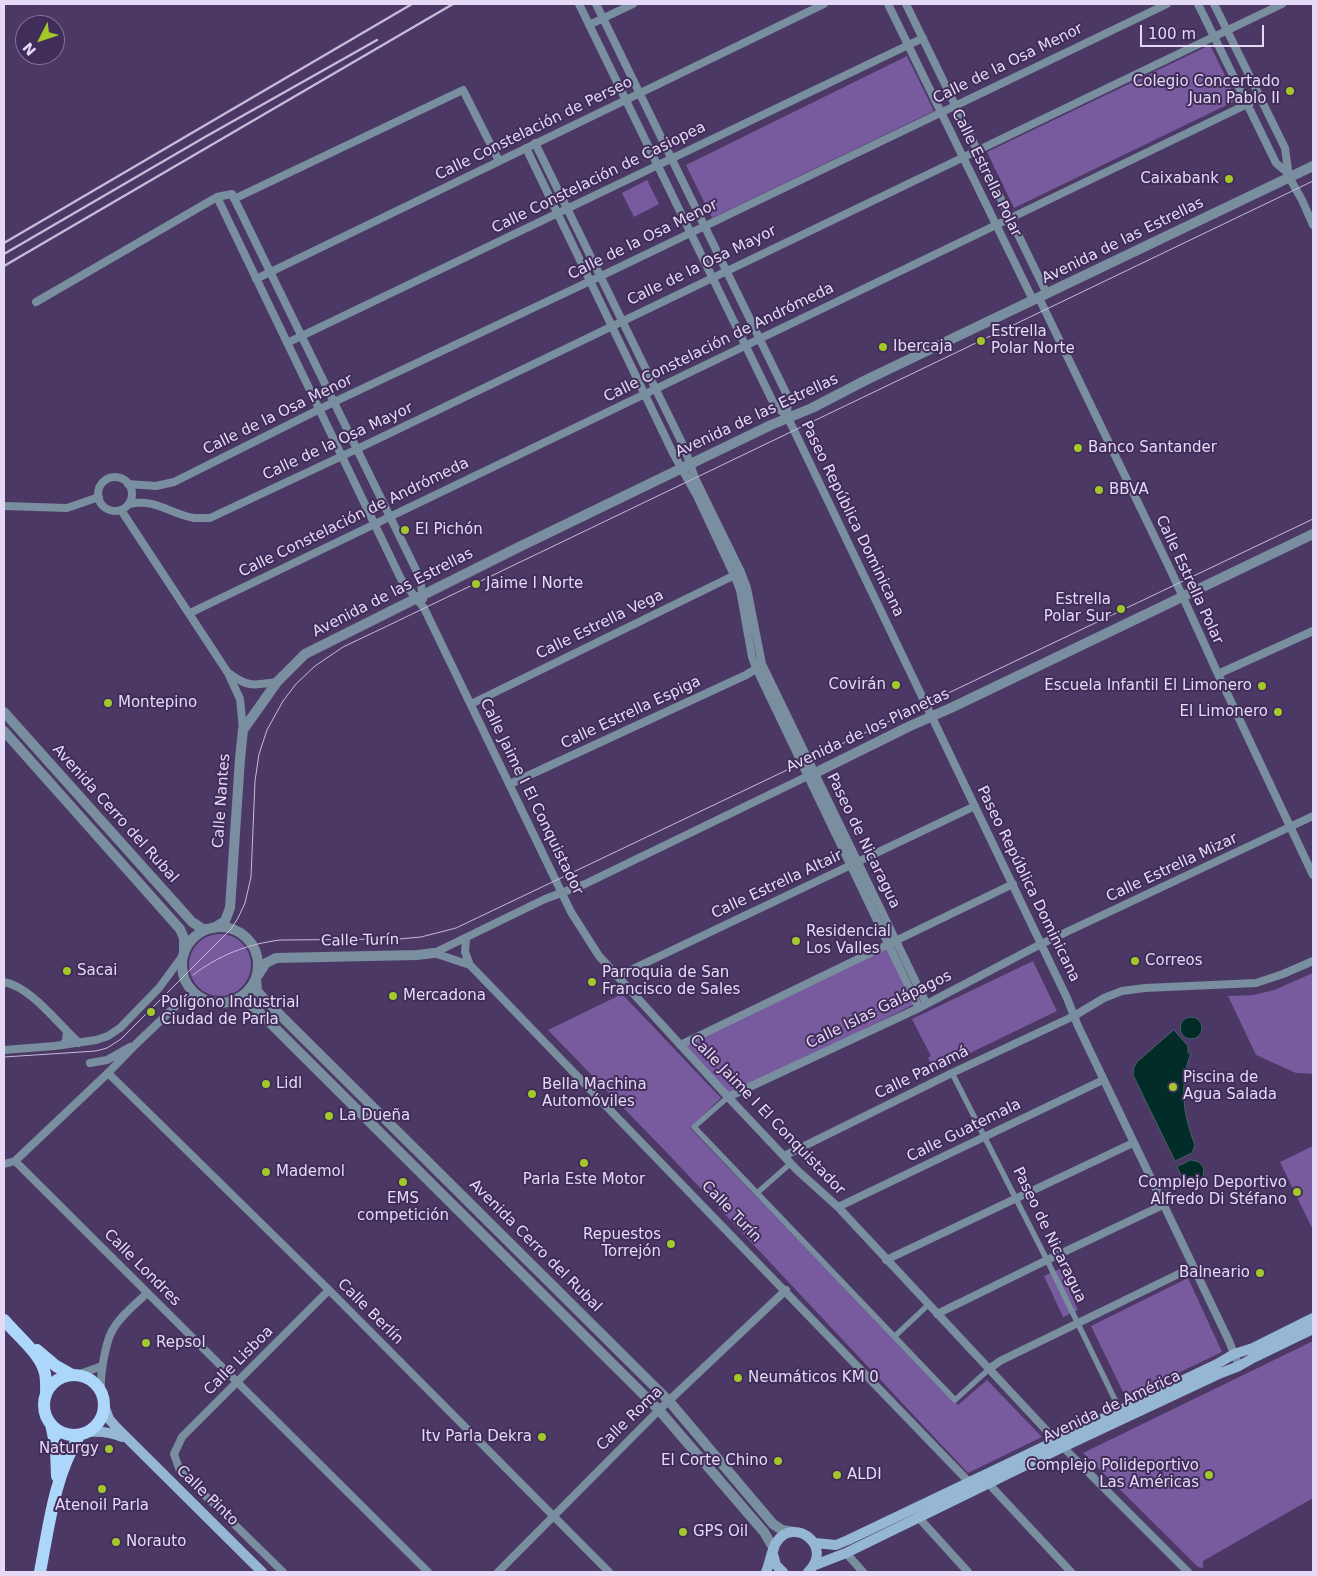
<!DOCTYPE html>
<html>
<head>
<meta charset="utf-8">
<style>
  body { margin:0 }
  #map { position:relative; width:1317px; height:1576px; overflow:hidden; background:#4c3865; font-family:"DejaVu Sans",sans-serif }
  canvas { display:block }
  .frame { position:absolute; inset:0; border:5px solid #e4daf5; pointer-events:none }
  .north { position:absolute; left:15px; top:15px; width:50px; height:50px; box-sizing:border-box; background:#412d5a; border:1px solid #827298; border-radius:50%; rotate:229deg; font-size:14px; font-weight:700; line-height:20px; text-align:center; color:#e4daf5 }
  .north::after { content:''; display:block; margin:auto; width:18px; height:22px; background:#a2c929; clip-path:polygon(50% 0,100% 100%,50% 72%,0 100%) }
  .scale { position:absolute; left:1140px; top:25px; width:124px; height:22px; box-sizing:border-box; border:2px solid #e4daf5; border-top:0; padding-left:6px; font-size:15px; line-height:18px; white-space:nowrap; color:#e4daf5; -webkit-text-stroke:4px #412d5a; paint-order:stroke }
</style>
</head>
<body>
<div id="map">
<canvas width="1317" height="1576"></canvas>
<div class="frame"></div>
<div class="north">N</div>
<div class="scale">100 m</div>
</div>
<script>
const ctx = document.querySelector('canvas').getContext('2d');
ctx.lineJoin = 'round';
function paint(path, color) { ctx.fillStyle = color; ctx.fill(path, 'evenodd'); }
function stroke(path, color, width, dash) { ctx.strokeStyle = color; ctx.lineWidth = width; ctx.lineCap = dash ? 'butt' : 'round'; ctx.setLineDash(dash || []); ctx.stroke(path); }
function write(font, color, halo, rows, align = 'center') {
  ctx.font = font + ' "DejaVu Sans",sans-serif'; ctx.lineWidth = 4; ctx.setLineDash([]); ctx.textBaseline = 'middle'; ctx.strokeStyle = halo; ctx.fillStyle = color; for (const [text, x, y, turn = 0] of rows) {
    ctx.save(); ctx.translate(x, y); ctx.rotate((+turn || 0) * Math.PI / 180); ctx.textAlign = isNaN(turn) ? turn : align; if (halo) ctx.strokeText(text, 0, 0); ctx.fillText(text, 0, 0); ctx.restore();
  }
}
const green = new Path2D(`
  M 1210,45 L 1237,100 L 1014,208 L 987,152 Z
  M 907,56 L 934,111 L 712,218 L 686,165 Z
  M 647,180 L 659,204 L 634,217 L 622,193 Z
  M189 965a31 31 0 1 1 62 0a31 31 0 1 1-62 0Z
  M 890,945 L 917,1003 L 728,1097 L 681,1045 Z
  M 1033,961 L 1057,1011 L 935,1070 L 928,1058 L 931,1056 L 912,1019 Z
  M 1313,973 L 1313,1074 L 1296,1073 L 1256,1055 L 1228,996 L 1253,995 L 1274,990 Z
  M 622,994 L 721,1098 L 690,1128 L 958,1405 L 987,1380 L 1042,1437 L 968,1473 L 671,1157 L 548,1030 Z
  M 1313,1146 L 1313,1230 L 1280,1162 Z
  M 1060,1269 L 1078,1310 L 1063,1317 L 1044,1276 Z
  M 1188,1278 L 1222,1352 L 1126,1398 L 1091,1326 Z
  M 1313,1341 L 1313,1498 L 1203,1561 L 1203,1568 L 1198,1567 L 1083,1453 Z`);
const water = new Path2D(`
  M1180 1028a11 11 0 1 1 22 0a11 11 0 1 1-22 0Z
  M 1174,1030 L 1188,1046 L 1188,1053 L 1191,1053 C 1179,1084 1183,1115 1195,1145 L 1192,1153 L 1175,1161 L 1133,1075 L 1134,1067 L 1137,1062 Z
  M 1191,1160 L 1199,1162 L 1204,1168 L 1203,1178 L 1195,1183 C 1184,1184 1182,1176 1177,1167 Z`);
const pedestrian = new Path2D(`
  M 952,1073 L 1047,1260 L 1120,1410
  M 728,1097 L 694,1127 L 955,1400 L 989,1369
  M 757,1193 L 791,1163
  M 895,1336 L 928,1305`);
const minor = new Path2D(`
  M 579,4 L 774,404 L 787,416 L 803,449 L 1067,998 L 1078,1026 L 1229,1341 L 1239,1366
  M 596,4 L 788,397 L 787,416
  M 888,4 L 1033,300
  M 906,4 L 1047,294
  M 1198,4 L 1276,163 L 1289,174
  M 1214,4 L 1285,148 L 1289,177 L 1302,200 L 1313,225
  M 589,25 L 633,4
  M 535,143 L 684,447 L 695,478 L 741,572 L 747,588 L 762,664 L 926,1003
  M 526,148 L 673,453 L 697,496 L 734,575 L 740,590 L 752,657 L 756,668 L 919,1008
  M 217,197 L 401,579 L 424,608 L 571,912 L 599,956 L 728,1097 L 797,1170 L 838,1207 L 1047,1431 L 1188,1572
  M 234,199 L 463,90 L 499,161
  M 256,279 L 824,4
  M 1039,298 L 1171,571 L 1218,674 L 1313,875
  M 36,302 L 217,197 L 232,194 L 420,578 L 423,599
  M 287,343 L 923,38
  M98 494a17 17 0 1 1 34 0a17 17 0 1 1-34 0Z
  M 128,484 L 156,486 L 174,482 L 334,402 L 601,276 L 1167,4
  M 129,504 C 156,498 170,514 194,518 C 199,518 205,518 210,518 L 357,449 L 1282,4
  M 4,506 L 67,508 L 99,497
  M 121,510 L 228,673 L 240,699 L 243,730
  M 190,613 L 1260,98
  M 230,674 C 249,688 254,685 277,682
  M 1218,674 L 1313,631
  M 471,704 L 739,573
  M 510,784 L 746,675 L 759,667
  M 466,938 L 465,952 L 470,965 L 969,1482
  M 434,953 L 545,899 L 585,884 L 812,774
  M 434,953 L 470,965
  M 618,976 L 975,806
  M 4,982 C 27,986 51,1015 67,1031
  M 201,998 L 186,998 L 179,1003 L 136,1044 L 108,1073 L 15,1161 L 428,1572
  M 62,1045 L 66,1041 L 67,1031 L 79,1043
  M 680,1045 L 1013,884
  M 4,1050 L 55,1046 L 96,1040 L 108,1036 L 120,1028 L 159,988 L 184,954
  M 90,1063 L 107,1060 L 130,1047
  M 108,1073 L 329,1290 L 609,1572
  M 728,1097 L 919,1008 L 1041,944 L 1313,816
  M 784,1156 L 952,1073 L 1074,1016 L 1104,998 L 1122,991 L 1145,988 L 1256,983 L 1283,974 L 1313,961
  M 4,1164 L 15,1161
  M 838,1207 L 1103,1080
  M 886,1260 L 1133,1143
  M 937,1314 L 1047,1260 L 1163,1205
  M 989,1369 L 1000,1361 L 1193,1267
  M 77,1375 L 102,1366
  M 101,1390 C 100,1376 105,1344 112,1331 C 120,1316 135,1305 147,1293
  M 988,1483 L 1071,1572
  M 919,1518 L 968,1572
  M 846,1553 L 863,1572
  M 283,1572 L 180,1471 L 174,1454 L 182,1437 L 329,1290
  M 498,1572 L 659,1410 L 786,1290`);
const tertiary = new Path2D(`
  M 4,712 L 192,922 L 203,929 L 209,929
  M 4,731 L 180,929 L 184,938 L 184,952
  M 815,773 L 910,726 L 953,707 L 1313,534
  M182 965a38 38 0 1 1 76 0a38 38 0 1 1-76 0Z
  M 214,928 L 225,921 L 230,908 L 240,759 L 243,730 L 277,682 L 305,654 L 517,548 L 771,425 L 812,408 L 866,380 L 1313,166
  M 258,975 L 266,963 L 276,958 L 417,955 L 434,953
  M 256,979 L 257,991 L 266,1001 L 669,1401 L 773,1524 L 782,1530 L 794,1532
  M 234,1000 L 244,1000 L 255,1008 L 659,1410 L 764,1532 L 774,1549`);
const secondary = new Path2D(`
  M 105,1408 L 109,1419 L 117,1428 L 262,1572
  M 89,1432 C 102,1431 111,1432 122,1437
  M 815,1543 L 836,1545 L 848,1540 L 1217,1364 L 1234,1354 L 1253,1348 L 1313,1318
  M 773,1554 L 776,1565 L 783,1572
  M 815,1565 L 846,1553 L 1063,1447 L 1221,1373 L 1239,1366 L 1253,1358 L 1313,1329
  M 766,1572 C 770,1563 771,1551 776,1543 C 793,1515 835,1546 808,1572`);
const primary = new Path2D(`
  M 4,1320 C 16,1334 39,1353 44,1370 C 47,1378 46,1387 46,1395
  M 37,1350 L 56,1366 L 72,1375
  M44 1405a30 30 0 1 1 60 0a30 30 0 1 1-60 0Z
  M 51,1424 L 56,1448 L 57,1476
  M 40,1572 C 49,1526 54,1477 79,1436`);
const tram = new Path2D(`
  M 193,975 C 219,955 248,944 280,940 L 399,939 L 421,937 L 456,928 L 1313,519
  M 4,1057 L 96,1051 L 107,1048 L 121,1039 L 231,929 L 238,918 L 245,903 L 251,877 L 255,781 L 259,754 L 267,730 L 283,701 L 296,684 L 315,666 L 343,647 L 383,628 L 1313,181`);
const rail = new Path2D(`
  M 4,243 L 412,4
  M 4,254 L 205,137 L 377,40
  M 4,266 L 453,4`);
const markers = [
  [1290,91,5,"#a2c929"],
  [1229,179,5,"#a2c929"],
  [981,341,5,"#a2c929"],
  [883,347,5,"#a2c929"],
  [1078,448,5,"#a2c929"],
  [1099,490,5,"#a2c929"],
  [405,530,5,"#a2c929"],
  [476,584,5,"#a2c929"],
  [1121,609,5,"#a2c929"],
  [896,685,5,"#a2c929"],
  [1262,686,5,"#a2c929"],
  [108,703,5,"#a2c929"],
  [1278,712,5,"#a2c929"],
  [796,941,5,"#a2c929"],
  [1135,961,5,"#a2c929"],
  [67,971,5,"#a2c929"],
  [592,982,5,"#a2c929"],
  [393,996,5,"#a2c929"],
  [151,1012,5,"#a2c929"],
  [266,1084,5,"#a2c929"],
  [1173,1087,5,"#a2c929"],
  [532,1094,5,"#a2c929"],
  [329,1116,5,"#a2c929"],
  [584,1163,5,"#a2c929"],
  [266,1172,5,"#a2c929"],
  [403,1182,5,"#a2c929"],
  [1297,1192,5,"#a2c929"],
  [671,1244,5,"#a2c929"],
  [1260,1273,5,"#a2c929"],
  [146,1343,5,"#a2c929"],
  [738,1378,5,"#a2c929"],
  [542,1437,5,"#a2c929"],
  [109,1449,5,"#a2c929"],
  [778,1461,5,"#a2c929"],
  [837,1475,5,"#a2c929"],
  [1209,1475,5,"#a2c929"],
  [102,1489,5,"#a2c929"],
  [683,1532,5,"#a2c929"],
  [116,1542,5,"#a2c929"]
];
const streetNames = [
  ["Calle de la Osa Menor",1008,64,-26],
  ["Calle Constelación de Perseo",534,129,-26],
  ["Calle Estrella Polar",986,173,64],
  ["Calle Constelación de Casiopea",599,178,-26],
  ["Calle de la Osa Menor",643,240,-26],
  ["Avenida de las Estrellas",1123,241,-26],
  ["Calle de la Osa Mayor",702,266,-26],
  ["Calle Constelación de Andrómeda",719,343,-26],
  ["Calle de la Osa Menor",278,415,-26],
  ["Avenida de las Estrellas",757,416,-25],
  ["Calle de la Osa Mayor",338,442,-25],
  ["Calle Constelación de Andrómeda",354,518,-26],
  ["Paseo República Dominicana",852,519,64],
  ["Calle Estrella Polar",1189,580,65],
  ["Avenida de las Estrellas",393,593,-27],
  ["Calle Estrella Vega",600,625,-26],
  ["Calle Estrella Espiga",631,713,-25],
  ["Avenida de los Planetas",868,731,-25],
  ["Calle Jaime I El Conquistador",531,797,64],
  ["Calle Nantes",222,801,-86],
  ["Avenida Cerro del Rubal",115,814,48],
  ["Paseo de Nicaragua",863,841,64],
  ["Calle Estrella Mizar",1172,868,-25],
  ["Paseo República Dominicana",1028,884,64],
  ["Calle Estrella Altair",777,885,-25],
  ["Calle Turín",360,941,-1],
  ["Calle Islas Galápagos",879,1010,-26],
  ["Calle Panamá",922,1073,-26],
  ["Calle Jaime I El Conquistador",767,1115,46],
  ["Calle Guatemala",964,1131,-26],
  ["Calle Turín",731,1212,46],
  ["Paseo de Nicaragua",1049,1235,64],
  ["Avenida Cerro del Rubal",535,1246,45],
  ["Calle Londres",142,1268,45],
  ["Calle Berlín",370,1312,45],
  ["Calle Lisboa",239,1361,-45],
  ["Avenida de América",1112,1407,-25],
  ["Calle Roma",630,1419,-44],
  ["Calle Pinto",207,1496,44]
];
const poiNames = [
  ["Colegio Concertado",1280,82,"right"],
  ["Juan Pablo II",1280,99,"right"],
  ["Caixabank",1219,179,"right"],
  ["Estrella",991,332],
  ["Polar Norte",991,349],
  ["Ibercaja",893,347],
  ["Banco Santander",1088,448],
  ["BBVA",1109,490],
  ["El Pichón",415,530],
  ["Jaime I Norte",486,584],
  ["Estrella",1111,600,"right"],
  ["Polar Sur",1111,617,"right"],
  ["Covirán",886,685,"right"],
  ["Escuela Infantil El Limonero",1252,686,"right"],
  ["Montepino",118,703],
  ["El Limonero",1268,712,"right"],
  ["Residencial",806,932],
  ["Los Valles",806,949],
  ["Correos",1145,961],
  ["Sacai",77,971],
  ["Parroquia de San",602,973],
  ["Francisco de Sales",602,990],
  ["Mercadona",403,996],
  ["Polígono Industrial",161,1003],
  ["Ciudad de Parla",161,1020],
  ["Piscina de",1183,1078],
  ["Agua Salada",1183,1095],
  ["Lidl",276,1084],
  ["Bella Machina",542,1085],
  ["Automóviles",542,1102],
  ["La Dueña",339,1116],
  ["Mademol",276,1172],
  ["Parla Este Motor",584,1180,"center"],
  ["Complejo Deportivo",1287,1183,"right"],
  ["Alfredo Di Stéfano",1287,1200,"right"],
  ["EMS",403,1199,"center"],
  ["competición",403,1216,"center"],
  ["Repuestos",661,1235,"right"],
  ["Torrejón",661,1252,"right"],
  ["Balneario",1250,1273,"right"],
  ["Repsol",156,1343],
  ["Neumáticos KM 0",748,1378],
  ["Itv Parla Dekra",532,1437,"right"],
  ["Naturgy",99,1449,"right"],
  ["El Corte Chino",768,1461,"right"],
  ["Complejo Polideportivo",1199,1466,"right"],
  ["Las Américas",1199,1483,"right"],
  ["ALDI",847,1475],
  ["Atenoil Parla",102,1506,"center"],
  ["GPS Oil",693,1532],
  ["Norauto",126,1542]
];
paint(green, '#785a9e');
paint(water, '#022c27');
stroke(water, '#466065', 1);
stroke(pedestrian, '#798e9f', 5.5);
stroke(minor, '#798e9f', 8);
stroke(tertiary, '#798e9f', 10);
stroke(secondary, '#96b7d3', 10);
stroke(primary, '#acd7fa', 12);
stroke(tram, '#c6bad8', 1);
stroke(rail, '#c6bad8', 2.5);
for (const [x, y, r, color] of markers) { const dot = new Path2D(); dot.arc(x, y, r, 0, 2 * Math.PI); ctx.fillStyle = color; ctx.fill(dot); stroke(dot, '#412d5a', 2); }
write('15px', '#e4daf5', '#412d5a', streetNames);
write('15px', '#e4daf5', '#412d5a', poiNames, 'left');
</script>
</body>
</html>
